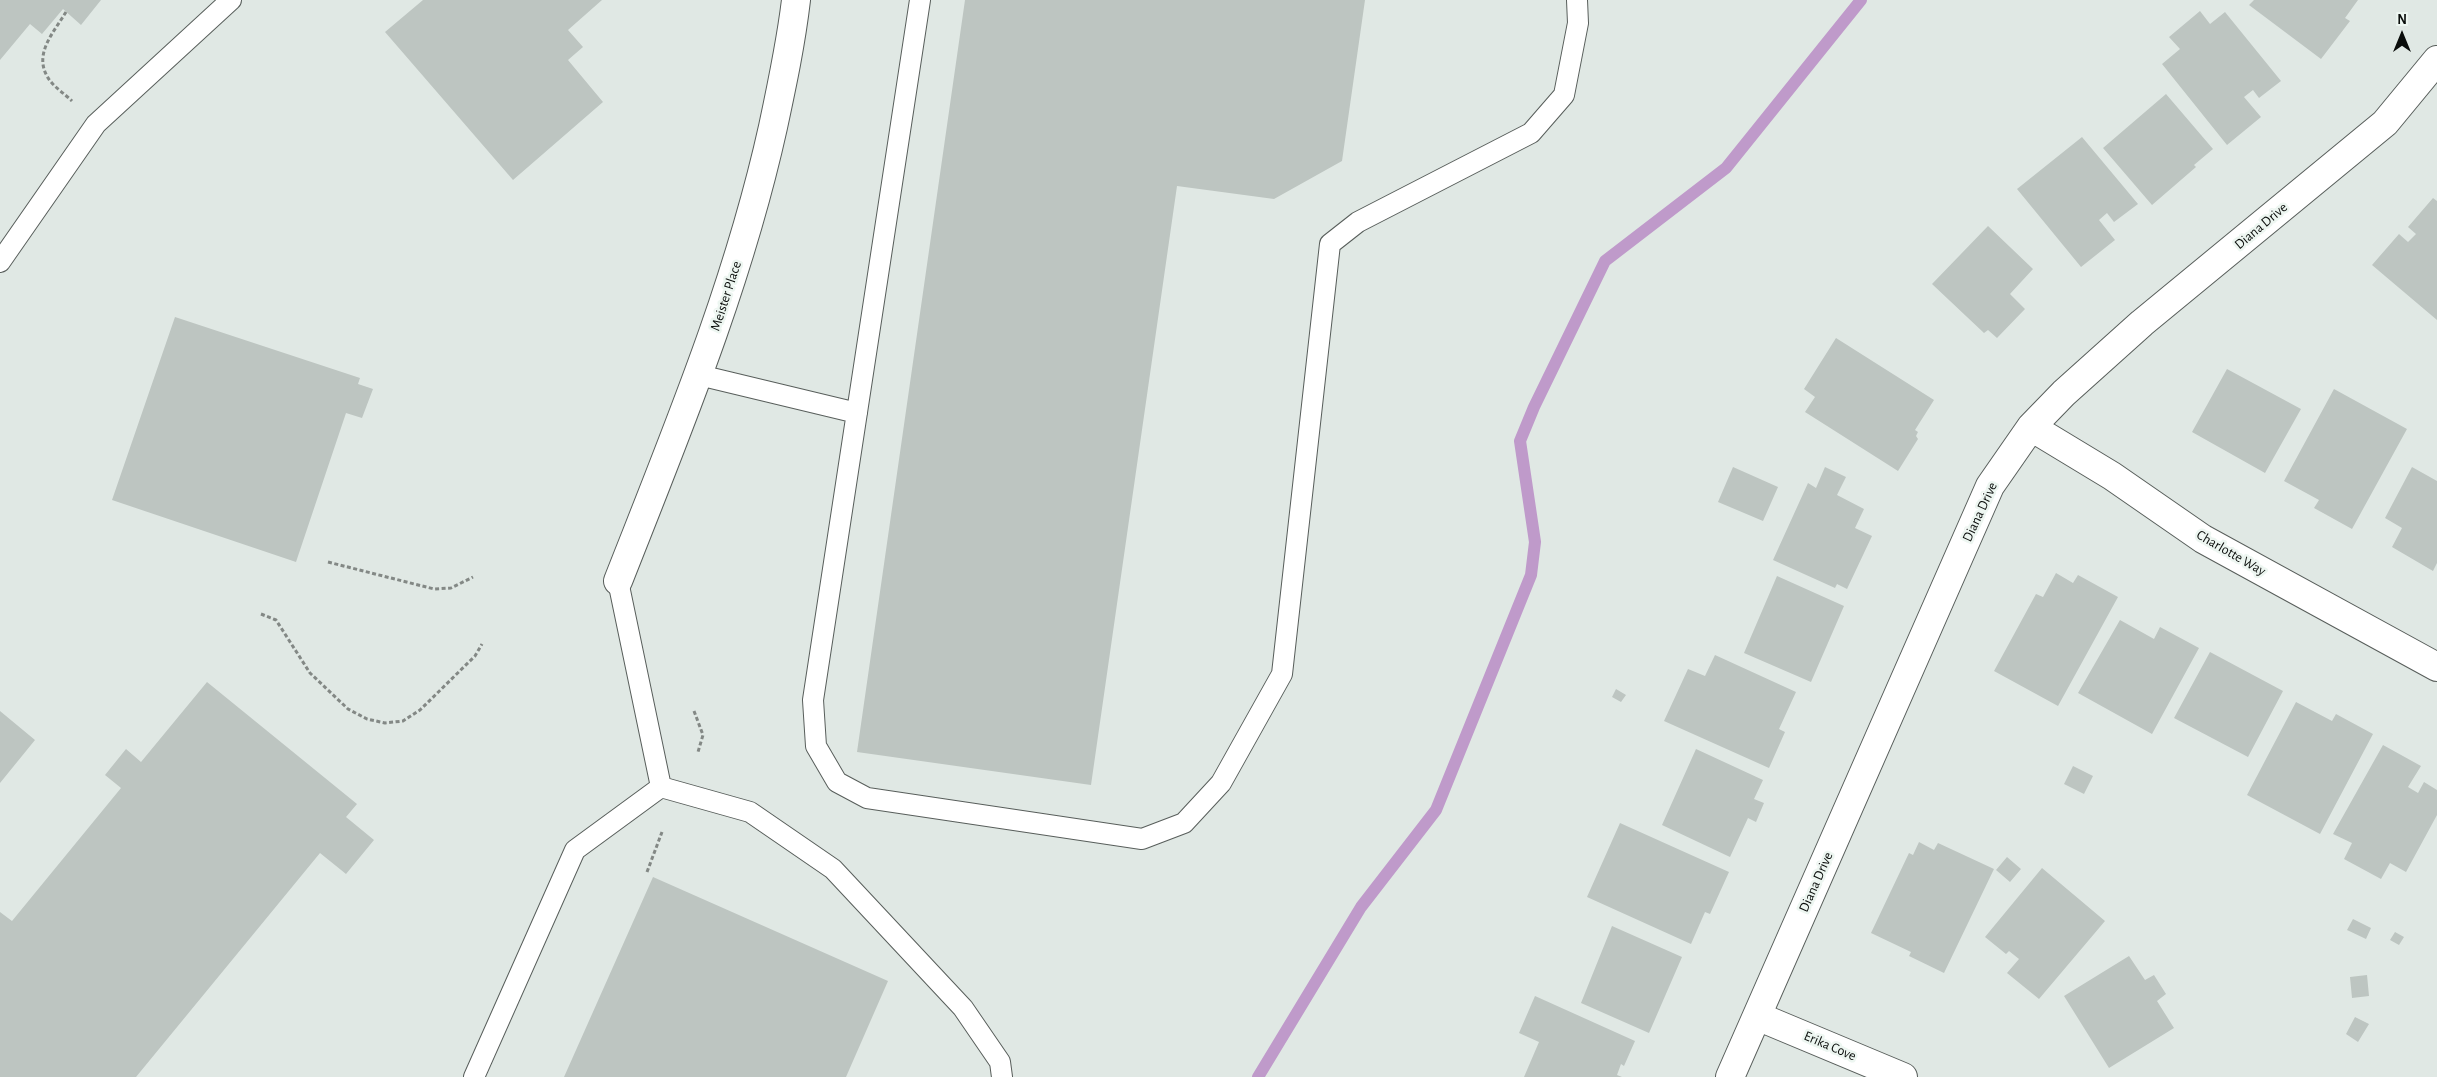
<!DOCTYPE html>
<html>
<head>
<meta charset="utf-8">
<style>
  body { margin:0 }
  #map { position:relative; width:2437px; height:1077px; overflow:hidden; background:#e0e8e4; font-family:"Alegreya Sans",sans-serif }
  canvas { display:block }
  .north { position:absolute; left:2377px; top:10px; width:50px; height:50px; -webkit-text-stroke:4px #edf6f1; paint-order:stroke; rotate:0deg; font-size:14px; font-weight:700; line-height:20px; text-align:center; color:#0a0d0b }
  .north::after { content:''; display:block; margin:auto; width:18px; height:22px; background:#0a0d0b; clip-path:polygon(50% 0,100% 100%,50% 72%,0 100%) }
</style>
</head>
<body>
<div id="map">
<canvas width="2437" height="1077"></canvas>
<div class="north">N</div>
</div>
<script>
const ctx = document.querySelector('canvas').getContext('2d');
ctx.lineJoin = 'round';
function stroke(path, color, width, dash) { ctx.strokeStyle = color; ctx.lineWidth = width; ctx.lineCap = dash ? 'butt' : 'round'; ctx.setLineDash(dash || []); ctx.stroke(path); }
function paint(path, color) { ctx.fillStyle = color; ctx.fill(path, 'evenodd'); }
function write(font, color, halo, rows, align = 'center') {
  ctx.font = font + ' "Alegreya Sans",sans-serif'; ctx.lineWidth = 5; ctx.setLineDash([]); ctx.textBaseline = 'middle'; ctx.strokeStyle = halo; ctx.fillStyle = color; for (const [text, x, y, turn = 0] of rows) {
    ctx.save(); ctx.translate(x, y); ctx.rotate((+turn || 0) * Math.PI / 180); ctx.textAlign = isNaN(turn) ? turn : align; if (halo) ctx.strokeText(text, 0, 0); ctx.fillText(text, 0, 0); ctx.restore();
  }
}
const stream = new Path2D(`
  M 1258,1077 L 1361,907 L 1436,810 L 1531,575 L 1535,542 L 1520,441 L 1534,407 L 1605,261 L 1726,168 L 1861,0`);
const building = new Path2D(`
  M 0,0 L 101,0 L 81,25 L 63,9 L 42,34 L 30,24 L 0,60 Z
  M 423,0 L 602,0 L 568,30 L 583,47 L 568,60 L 603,102 L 513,180 L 385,32 Z
  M 965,0 L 1365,0 L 1342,161 L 1274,199 L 1177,186 L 1091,785 L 857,752 Z
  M 2254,0 L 2358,0 L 2345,18 L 2350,21 L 2321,59 L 2249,5 Z
  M 2200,11 L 2210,24 L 2225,12 L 2281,81 L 2259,98 L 2253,90 L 2244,97 L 2261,117 L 2227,145 L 2162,64 L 2180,49 L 2169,37 Z
  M 2166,94 L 2213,149 L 2194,165 L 2196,167 L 2152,205 L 2103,148 Z
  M 2082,137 L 2138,204 L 2114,222 L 2107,213 L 2099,220 L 2115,240 L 2081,267 L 2017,189 Z
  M 2433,198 L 2437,201 L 2437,320 L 2372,265 L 2399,234 L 2408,242 L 2416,234 L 2408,227 Z
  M 1988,226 L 2033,269 L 2010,294 L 2025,309 L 1997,338 L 1988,330 L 1984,333 L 1932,284 Z
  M 175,317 L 360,378 L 358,384 L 373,389 L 362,418 L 346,413 L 296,562 L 112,500 Z
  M 1836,338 L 1934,400 L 1915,430 L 1918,432 L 1916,436 L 1918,439 L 1898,471 L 1805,412 L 1815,397 L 1804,389 Z
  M 2227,369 L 2301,409 L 2265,473 L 2192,432 Z
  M 2334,389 L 2407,429 L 2352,529 L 2314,508 L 2319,500 L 2284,481 Z
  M 1733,467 L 1778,487 L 1763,521 L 1718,502 Z
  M 1825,467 L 1846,477 L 1837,495 L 1864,509 L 1855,528 L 1872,536 L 1847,589 L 1837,584 L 1835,588 L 1773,560 L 1808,483 L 1816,488 Z
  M 2412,467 L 2437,481 L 2437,563 L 2433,571 L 2392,547 L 2402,528 L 2385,518 Z
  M 2056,573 L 2073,583 L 2078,575 L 2118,597 L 2058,706 L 1994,671 L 2036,594 L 2043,597 Z
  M 1777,576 L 1844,606 L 1811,682 L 1744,653 Z
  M 2120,620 L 2154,639 L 2160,627 L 2199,648 L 2152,734 L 2078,693 Z
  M 2210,652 L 2283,691 L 2248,757 L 2174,718 Z
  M 1715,655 L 1796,692 L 1779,729 L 1785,732 L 1769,768 L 1664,721 L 1688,669 L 1705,676 Z
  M 207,682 L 357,804 L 346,817 L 374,840 L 346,874 L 320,853 L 136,1077 L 0,1077 L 0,912 L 12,921 L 121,788 L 105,775 L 126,749 L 141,762 Z
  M 1616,689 L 1626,695 L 1621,702 L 1612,697 Z
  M 2296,702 L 2332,721 L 2336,714 L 2373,734 L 2320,834 L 2247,795 Z
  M 0,711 L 35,740 L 0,783 Z
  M 2383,745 L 2421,766 L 2408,787 L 2418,793 L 2424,782 L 2437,790 L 2437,815 L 2406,872 L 2390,863 L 2381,879 L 2344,859 L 2352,843 L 2333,834 Z
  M 1696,749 L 1763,780 L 1754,799 L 1764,803 L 1756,822 L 1748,818 L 1730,857 L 1662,825 Z
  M 2073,766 L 2093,776 L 2084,794 L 2064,784 Z
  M 1620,823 L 1729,872 L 1710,914 L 1705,912 L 1691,944 L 1587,897 Z
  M 1919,842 L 1934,850 L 1938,843 L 1994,869 L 1944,973 L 1909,956 L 1911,952 L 1871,933 L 1909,853 L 1913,855 Z
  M 2007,857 L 2021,869 L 2010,882 L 1996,870 Z
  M 2042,868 L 2105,921 L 2039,999 L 2007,973 L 2019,959 L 2009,951 L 2006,954 L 1985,937 Z
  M 653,877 L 888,981 L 846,1077 L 564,1077 Z
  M 2353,919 L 2371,928 L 2366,939 L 2347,930 Z
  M 1612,926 L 1682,957 L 1649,1033 L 1581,1003 Z
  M 2395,932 L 2404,937 L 2399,945 L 2390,940 Z
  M 2129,956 L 2145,980 L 2154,975 L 2166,994 L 2157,1001 L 2174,1028 L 2109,1068 L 2064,996 Z
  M 2367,975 L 2369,996 L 2352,998 L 2350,977 Z
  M 1535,996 L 1635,1041 L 1624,1066 L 1621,1064 L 1617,1075 L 1622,1077 L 1524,1077 L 1539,1042 L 1519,1033 Z
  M 2355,1017 L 2369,1024 L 2358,1042 L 2346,1034 Z`);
const path = new Path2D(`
  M 66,12 C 54,32 34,53 47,76 C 52,86 65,94 72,101
  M 328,562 L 434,589 L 451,588 L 473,577
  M 261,614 L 276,620 L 310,673 L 348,709 L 367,719 L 385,723 L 403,721 L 420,710 L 475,656 L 482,644
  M 694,711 L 703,735 L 698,752
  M 647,872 L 662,832`);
const service = new Path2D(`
  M 920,0 L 813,700 L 816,746 L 837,782 L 867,798 L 1142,839 L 1184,823 L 1221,783 L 1282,674 L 1330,244 L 1358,222 L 1531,133 L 1564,95 L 1578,23 L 1577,0
  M 0,262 L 96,124 L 231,0
  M 699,375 L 857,413
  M 618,581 L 661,787 L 750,812 L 833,869 L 963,1008 L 1000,1062 L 1002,1077
  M 474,1077 L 575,850 L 661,787`);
const minor = new Path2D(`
  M 2031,427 L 2112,476 L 2203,539 L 2437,667
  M 618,581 C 677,431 738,285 773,127 C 782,85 791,43 796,0
  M 1757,1016 L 1903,1077
  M 1730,1077 L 1990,486 L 2031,427 L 2064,393 L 2142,323 L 2385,123 L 2437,60`);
const streetNames = [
  ["Diana Drive",2261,226,-40],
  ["Meister Place",726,296,-72],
  ["Diana Drive",1980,512,-65],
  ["Charlotte Way",2231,553,30],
  ["Diana Drive",1816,882,-66],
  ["Erika Cove",1830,1046,23]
];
stroke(stream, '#bf9aca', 12);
paint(building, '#bdc5c1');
stroke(service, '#585e5b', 22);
stroke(minor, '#585e5b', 30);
stroke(path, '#838885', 3, [4, 2.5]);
stroke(service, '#fff', 20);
stroke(minor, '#fff', 28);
write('14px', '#0a0d0b', '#edf6f1', streetNames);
</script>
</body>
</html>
